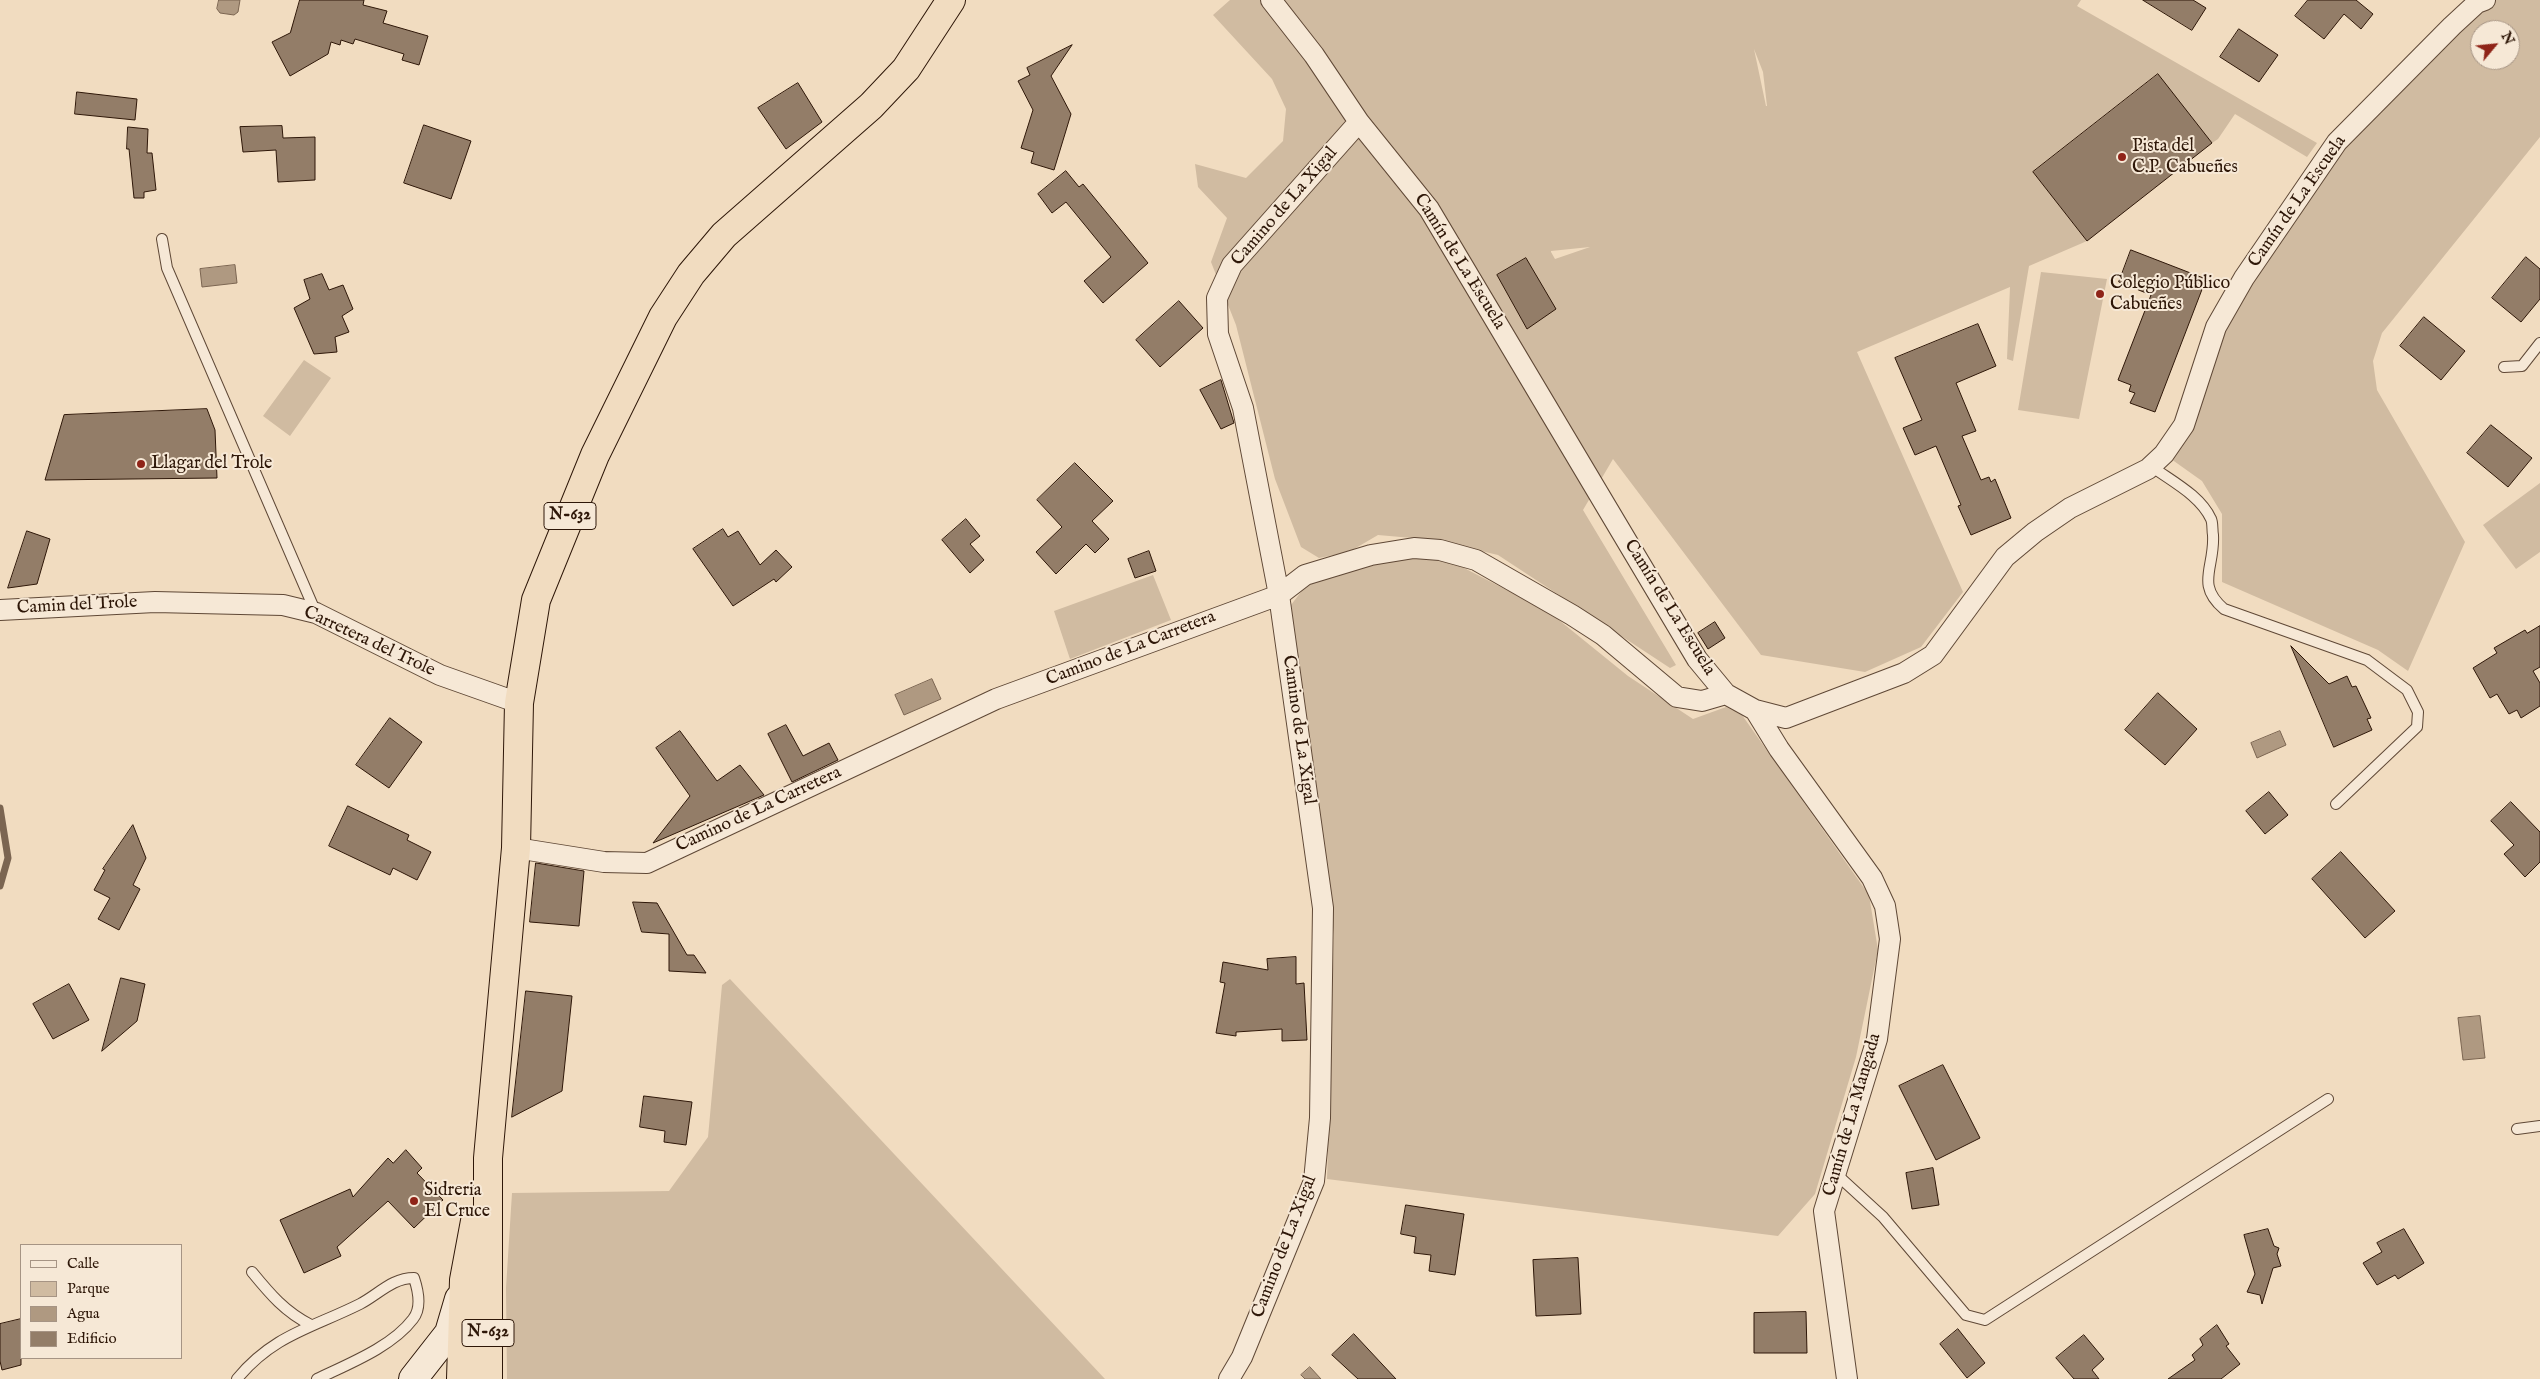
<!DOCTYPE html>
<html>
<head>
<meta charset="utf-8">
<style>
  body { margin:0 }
  #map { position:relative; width:2540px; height:1379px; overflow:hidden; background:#f1dcc0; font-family:"IM FELL English",serif }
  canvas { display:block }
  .legend { position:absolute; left:20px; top:1244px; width:162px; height:115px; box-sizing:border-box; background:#f6e8d6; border:1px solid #a69484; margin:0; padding:6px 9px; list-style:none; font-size:15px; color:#2e1708 }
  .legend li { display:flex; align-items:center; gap:10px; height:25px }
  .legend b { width:25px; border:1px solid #a69484 }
  .north { position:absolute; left:2470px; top:20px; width:50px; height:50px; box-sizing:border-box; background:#f6e8d6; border:1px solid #a69484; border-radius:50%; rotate:62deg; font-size:14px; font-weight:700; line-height:20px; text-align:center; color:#2e1708 }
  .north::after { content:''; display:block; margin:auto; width:18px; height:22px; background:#8f2418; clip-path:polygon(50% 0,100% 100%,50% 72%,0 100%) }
</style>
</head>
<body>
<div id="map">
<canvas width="2540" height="1379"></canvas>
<ul class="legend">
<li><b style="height:6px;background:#f6e8d6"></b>Calle</li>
<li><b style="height:14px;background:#d0bba1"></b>Parque</li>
<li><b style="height:14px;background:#af9981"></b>Agua</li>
<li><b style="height:14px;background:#937d68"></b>Edificio</li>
</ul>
<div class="north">N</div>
</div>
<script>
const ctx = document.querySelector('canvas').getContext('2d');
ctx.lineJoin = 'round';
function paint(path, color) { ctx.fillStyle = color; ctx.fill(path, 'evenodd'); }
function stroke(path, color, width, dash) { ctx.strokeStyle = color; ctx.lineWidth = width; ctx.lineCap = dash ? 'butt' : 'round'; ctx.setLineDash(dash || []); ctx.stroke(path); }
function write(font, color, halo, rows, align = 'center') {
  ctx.font = font + ' "IM FELL English",serif'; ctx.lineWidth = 4; ctx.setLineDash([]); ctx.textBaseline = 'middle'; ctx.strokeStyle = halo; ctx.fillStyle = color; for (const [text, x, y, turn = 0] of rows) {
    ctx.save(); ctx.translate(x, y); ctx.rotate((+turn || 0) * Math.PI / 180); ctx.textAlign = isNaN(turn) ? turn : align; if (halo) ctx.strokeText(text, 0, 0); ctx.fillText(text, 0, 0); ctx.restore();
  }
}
const green = new Path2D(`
  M 1230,0 L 2081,0 L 2077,6 L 2317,143 L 2307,157 L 2235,114 L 2218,139 L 2212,143 L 2157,74 L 2033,172 L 2087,241 L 2029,266 L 2013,361 L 2007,359 L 2010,287 L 1857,352 L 1963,592 L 1921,647 L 1865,672 L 1761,655 L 1613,459 L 1583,510 L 1676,665 L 1670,668 L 1498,555 L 1435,540 L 1378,535 L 1349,552 L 1319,558 L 1301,547 L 1275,479 L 1236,325 L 1211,262 L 1227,218 L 1198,187 L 1195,164 L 1246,178 L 1283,141 L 1286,109 L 1272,79 L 1213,15 ZM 1754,49 L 1763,72 L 1767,106 L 1766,106 ZM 1590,247 L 1555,259 L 1551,252 L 1551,251 ZM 1526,258 L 1555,309 L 1527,329 L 1497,275 Z
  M 2485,0 L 2540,0 L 2540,137 L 2382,333 L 2373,361 L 2377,390 L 2465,542 L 2408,671 L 2378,650 L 2222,582 L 2222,514 L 2202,481 L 2164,454 L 2216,327 L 2337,142 ZM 2480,30 L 2510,30 L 2510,60 L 2480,60 Z
  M 2041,272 L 2107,279 L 2079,419 L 2018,410 Z
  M 304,360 L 331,378 L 290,436 L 263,416 Z
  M 2540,483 L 2540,552 L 2516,569 L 2483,525 Z
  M 1441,556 L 1549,612 L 1628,676 L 1693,719 L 1726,707 L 1742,715 L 1869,895 L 1878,950 L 1856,1057 L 1815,1194 L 1778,1236 L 1327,1179 L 1334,934 L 1291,605 L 1310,580 L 1389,561 Z
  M 1153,575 L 1171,620 L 1070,659 L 1054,611 Z
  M 730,979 L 1105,1379 L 507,1379 L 506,1288 L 512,1193 L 669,1191 L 708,1137 L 722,985 Z`);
const water = new Path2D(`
  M 219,0 L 240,0 L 238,12 L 234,15 L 220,13 L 217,9 Z
  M 235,265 L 237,283 L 202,287 L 200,269 Z
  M 932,679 L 941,699 L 904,715 L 895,695 Z
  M 2280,731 L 2286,745 L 2257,758 L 2251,743 Z
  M 2480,1016 L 2485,1058 L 2463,1060 L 2458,1018 Z
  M 1310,1367 L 1321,1379 L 1305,1379 L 1301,1375 Z`);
const stream = new Path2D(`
  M 0,808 L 8,858 L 0,886`);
const building = new Path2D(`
  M 300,0 L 364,0 L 363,5 L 387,11 L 383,23 L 428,36 L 419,65 L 402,60 L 404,54 L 355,39 L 353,44 L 341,40 L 340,45 L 331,42 L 328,54 L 290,76 L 272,42 L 290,33 Z
  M 2143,0 L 2193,0 L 2206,8 L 2192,30 Z
  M 2308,0 L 2356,0 L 2373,14 L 2361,29 L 2344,14 L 2324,39 L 2295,16 Z
  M 2239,29 L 2278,55 L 2259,82 L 2220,57 Z
  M 1072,45 L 1051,76 L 1071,114 L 1054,170 L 1031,163 L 1034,152 L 1021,148 L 1033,110 L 1018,81 L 1030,75 L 1027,68 Z
  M 2158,74 L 2212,143 L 2087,241 L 2033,172 Z
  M 798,83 L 822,122 L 786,149 L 758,108 Z
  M 77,92 L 137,99 L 135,120 L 75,114 Z
  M 424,125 L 471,141 L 451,199 L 404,183 Z
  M 282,126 L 283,138 L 315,137 L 315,180 L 278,182 L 276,150 L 243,152 L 240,127 Z
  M 128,127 L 148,129 L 147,153 L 152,153 L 156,190 L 144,192 L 144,198 L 134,198 L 129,149 L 127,149 Z
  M 1066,171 L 1079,187 L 1083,184 L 1148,263 L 1103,303 L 1084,281 L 1111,257 L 1066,202 L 1052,213 L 1038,194 Z
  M 2131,250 L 2206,279 L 2155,412 L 2130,403 L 2135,393 L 2129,391 L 2131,385 L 2118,380 L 2151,295 L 2119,282 Z
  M 2526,257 L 2540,269 L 2540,299 L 2521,322 L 2492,298 Z
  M 1526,258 L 1556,309 L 1527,329 L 1497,275 Z
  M 322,274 L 329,290 L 343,285 L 353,309 L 342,316 L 349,332 L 335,337 L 337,352 L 314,354 L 294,308 L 310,299 L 304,280 Z
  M 1179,301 L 1203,328 L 1160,367 L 1136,340 Z
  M 2424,317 L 2465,351 L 2441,380 L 2400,346 Z
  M 1978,324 L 1996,366 L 1956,383 L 1976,431 L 1962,436 L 1981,480 L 1989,477 L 1991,482 L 1995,479 L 2011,518 L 1971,535 L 1958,506 L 1961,505 L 1936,446 L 1915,455 L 1903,428 L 1922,420 L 1895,358 Z
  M 1221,380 L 1234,423 L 1221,429 L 1200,390 Z
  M 207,409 L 215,430 L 217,478 L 45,480 L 64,415 Z
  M 2491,425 L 2532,458 L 2508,487 L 2467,453 Z
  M 1075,463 L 1113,501 L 1092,521 L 1109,539 L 1095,553 L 1086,544 L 1056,574 L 1036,552 L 1062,527 L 1037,500 Z
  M 966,519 L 980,536 L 970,544 L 984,560 L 970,573 L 942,540 Z
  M 723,529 L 728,537 L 738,531 L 760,565 L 776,550 L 792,567 L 776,582 L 774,579 L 733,606 L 693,549 Z
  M 27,531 L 50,539 L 37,584 L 8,588 Z
  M 1149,551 L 1156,571 L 1135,578 L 1128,559 Z
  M 1715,622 L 1725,638 L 1708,649 L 1698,633 Z
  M 2540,626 L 2540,667 L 2533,671 L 2540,683 L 2540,706 L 2521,718 L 2517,710 L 2509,714 L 2497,694 L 2490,698 L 2473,668 L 2497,653 L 2494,648 L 2525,630 L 2527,633 Z
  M 2291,646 L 2329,684 L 2347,676 L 2352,687 L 2356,686 L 2371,718 L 2367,719 L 2372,730 L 2334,747 Z
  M 2158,693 L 2197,729 L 2165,765 L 2125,730 Z
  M 390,718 L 422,742 L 389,788 L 356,765 Z
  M 786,725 L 803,756 L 829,743 L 838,760 L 792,782 L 768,734 Z
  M 680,731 L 717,781 L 740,765 L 764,795 L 653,843 L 690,796 L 656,748 Z
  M 2269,792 L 2288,815 L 2265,834 L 2246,811 Z
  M 2511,802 L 2540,832 L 2540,862 L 2525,877 L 2504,854 L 2514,845 L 2491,821 Z
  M 348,806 L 409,835 L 407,840 L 431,852 L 417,880 L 393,868 L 390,875 L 329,846 Z
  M 133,825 L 146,858 L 133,885 L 140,889 L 119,930 L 98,919 L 110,898 L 94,890 L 105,870 L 103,869 Z
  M 2341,852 L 2395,911 L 2365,938 L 2312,879 Z
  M 536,863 L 584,871 L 579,926 L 530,922 Z
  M 633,902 L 657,903 L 687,955 L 694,955 L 706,973 L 669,971 L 669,934 L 642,932 Z
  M 1296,957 L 1296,984 L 1304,983 L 1307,1040 L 1282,1041 L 1282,1029 L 1236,1032 L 1236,1036 L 1216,1033 L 1225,983 L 1220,982 L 1223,962 L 1268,970 L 1267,959 Z
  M 121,978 L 145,984 L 137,1021 L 102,1051 Z
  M 69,984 L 89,1020 L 53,1039 L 33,1004 Z
  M 526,991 L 572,996 L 562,1091 L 512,1117 Z
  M 1943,1065 L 1980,1138 L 1936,1160 L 1899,1086 Z
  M 644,1096 L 692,1102 L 686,1145 L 664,1142 L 665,1131 L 640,1127 Z
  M 406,1150 L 422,1168 L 417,1173 L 443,1200 L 414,1228 L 388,1201 L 337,1247 L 341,1256 L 304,1273 L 280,1220 L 350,1189 L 353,1197 L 388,1158 L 393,1163 Z
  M 1933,1168 L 1939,1205 L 1912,1209 L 1906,1173 Z
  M 1406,1205 L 1464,1214 L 1455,1275 L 1429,1271 L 1431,1255 L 1414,1253 L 1416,1237 L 1401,1234 Z
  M 2268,1229 L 2274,1246 L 2279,1248 L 2277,1254 L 2281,1266 L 2273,1268 L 2262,1304 L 2260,1295 L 2247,1292 L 2255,1274 L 2244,1235 Z
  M 2404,1229 L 2424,1263 L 2398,1279 L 2395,1275 L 2377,1285 L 2363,1263 L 2382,1252 L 2377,1243 Z
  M 1578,1258 L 1581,1314 L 1536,1316 L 1533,1260 Z
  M 1806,1312 L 1807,1353 L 1754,1353 L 1754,1313 Z
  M 21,1319 L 21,1365 L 2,1370 L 0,1361 L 0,1324 Z
  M 2217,1325 L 2229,1344 L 2226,1346 L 2240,1364 L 2221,1379 L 2168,1379 L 2195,1360 L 2192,1355 L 2203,1345 L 2200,1339 Z
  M 1958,1329 L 1985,1363 L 1967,1378 L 1940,1344 Z
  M 1354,1334 L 1396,1379 L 1358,1379 L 1332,1355 Z
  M 2084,1335 L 2104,1359 L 2092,1370 L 2099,1379 L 2074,1379 L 2056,1358 Z`);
const lane = new Path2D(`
  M 162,239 L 167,268 L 316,613
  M 2504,367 L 2522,366 L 2540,343
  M 2151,466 C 2171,481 2200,495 2211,519 C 2213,523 2212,530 2213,535 C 2215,568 2195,584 2224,609 L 2367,660 L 2407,690 L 2418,712 L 2417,727 L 2336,804
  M 2517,1129 L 2540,1126
  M 1835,1173 L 1883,1217 L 1966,1315 L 1985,1320 L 2328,1099
  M 252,1272 C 270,1294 285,1312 311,1325
  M 237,1379 C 273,1335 312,1328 360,1304 C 379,1294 392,1278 414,1278 C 418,1290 422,1308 413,1319 C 392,1347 348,1364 317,1379`);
const street = new Path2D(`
  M 1271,0 L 1314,55 L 1359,122 L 1429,209 L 1697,659 L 1726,694 L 1755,710 L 1786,718 L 1904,673 L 1933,655 L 2005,557 L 2035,532 L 2070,508 L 2148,469 L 2164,454 L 2184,425 L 2216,327 L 2244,278 L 2337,142 L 2452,26 L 2477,3 L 2485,0
  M 0,610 L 155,602 L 283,605 L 316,613 L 440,675 L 519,703
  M 1755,710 L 1779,749 L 1872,878 L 1885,906 L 1890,939 L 1877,1039 L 1824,1211 L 1847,1379
  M 516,848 L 604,862 L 647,863 L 996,699 L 1279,595 L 1305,575 L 1371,555 L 1414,548 L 1440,550 L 1476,560 L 1572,615 L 1603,635 L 1677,697 L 1702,701 L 1726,694
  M 1229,1379 L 1242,1357 L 1314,1181 L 1320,1118 L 1323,908 L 1279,595 L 1243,408 L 1218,334 L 1217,298 L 1232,265 L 1359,122`);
const secondary = new Path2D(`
  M 413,1379 L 449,1333 L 459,1299`);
const highway = new Path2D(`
  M 461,1379 L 464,1280 L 475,1221
  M 488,1379 L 488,1158 L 516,848 L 519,703 L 536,600 L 595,455 L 663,317 L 691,274 L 724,235 L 871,106 L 906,69 L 951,0`);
const markers = [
  [2122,157,5,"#8f2418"],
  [2100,294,5,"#8f2418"],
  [141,464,5,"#8f2418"],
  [414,1201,5,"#8f2418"]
];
const shields = [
  [570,516,52],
  [488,1333,52]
];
const shieldNames = [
  ["N-632",570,516],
  ["N-632",488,1333]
];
const poiNames = [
  ["Pista del",2132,147],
  ["C.P. Cabueñes",2132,168],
  ["Colegio Público",2110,284],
  ["Cabueñes",2110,305],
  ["Llagar del Trole",151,464],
  ["Sidreria",424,1191],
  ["El Cruce",424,1212]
];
const streetNames = [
  ["Camín de La Escuela",2298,202,-55],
  ["Camino de La Xigal",1285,207,-49],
  ["Camín de La Escuela",1459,262,58],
  ["Camin del Trole",77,606,-3],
  ["Camín de La Escuela",1669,608,58],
  ["Carretera del Trole",369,642,25],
  ["Camino de La Carretera",1131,649,-21],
  ["Camino de La Xigal",1298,730,82],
  ["Camino de La Carretera",759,810,-25],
  ["Camín de La Mangada",1853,1115,-74],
  ["Camino de La Xigal",1285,1247,-69]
];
paint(green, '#d0bba1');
paint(water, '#af9981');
stroke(water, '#7b6551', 1);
stroke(stream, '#7b6551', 7);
paint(building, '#937d68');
stroke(building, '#2e1708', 1);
stroke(lane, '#5f4836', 12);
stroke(street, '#5f4836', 22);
stroke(secondary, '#2e1708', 30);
stroke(highway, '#2e1708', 30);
stroke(lane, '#f6e8d6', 10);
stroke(street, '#f6e8d6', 20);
stroke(secondary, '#f6e8d6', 28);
stroke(highway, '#f1dcc0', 28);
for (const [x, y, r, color] of markers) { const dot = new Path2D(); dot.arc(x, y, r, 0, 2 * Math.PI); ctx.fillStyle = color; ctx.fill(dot); stroke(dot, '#f6e8d6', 2); }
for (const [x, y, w] of shields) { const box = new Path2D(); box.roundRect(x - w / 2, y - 13.5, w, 27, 4); ctx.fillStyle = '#f6e8d6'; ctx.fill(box); stroke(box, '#2e1708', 1); }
write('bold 16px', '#2e1708', null, shieldNames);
write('18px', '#2e1708', '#f6e8d6', poiNames, 'left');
write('18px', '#2e1708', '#f6e8d6', streetNames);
</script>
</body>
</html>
